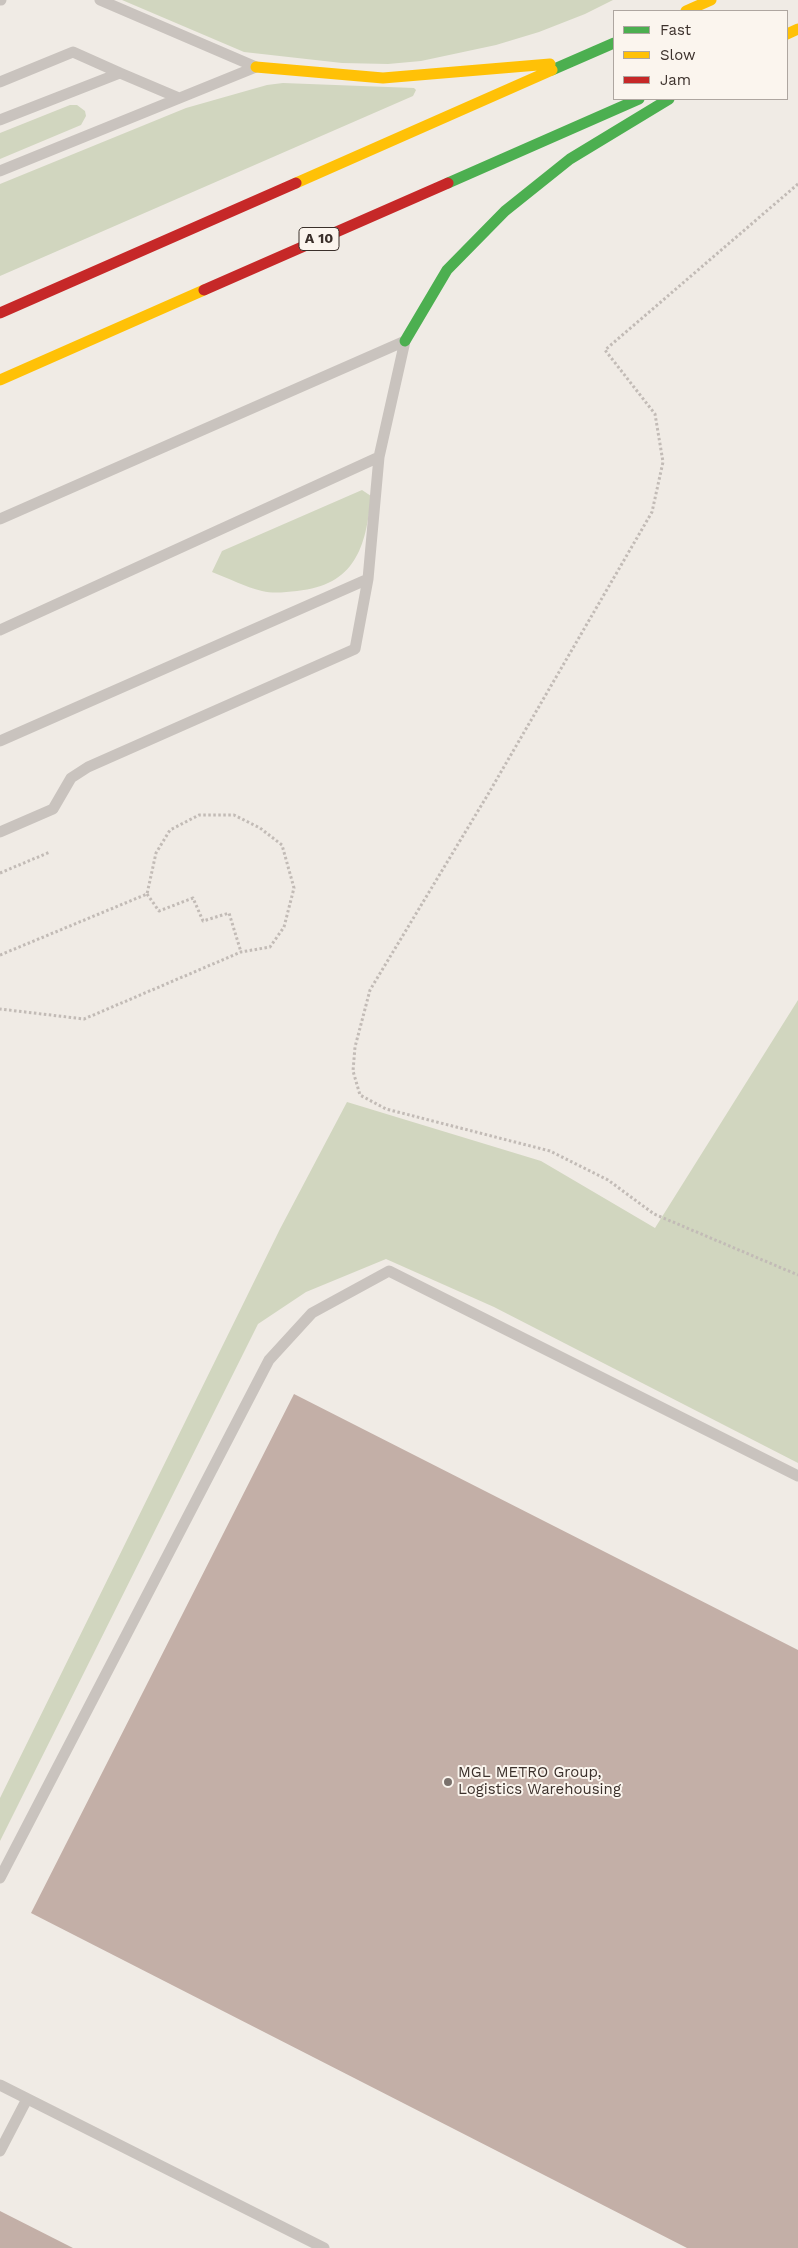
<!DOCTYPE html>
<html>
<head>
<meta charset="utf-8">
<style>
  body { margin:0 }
  #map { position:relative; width:798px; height:2248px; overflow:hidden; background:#f0ebe5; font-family:"Work Sans",sans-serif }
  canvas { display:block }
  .legend { position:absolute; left:613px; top:10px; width:175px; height:90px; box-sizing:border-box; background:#fbf5ee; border:1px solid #aea6a0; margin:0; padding:6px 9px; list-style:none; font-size:15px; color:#3b302b }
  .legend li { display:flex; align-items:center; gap:10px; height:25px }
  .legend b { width:25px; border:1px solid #aea6a0 }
</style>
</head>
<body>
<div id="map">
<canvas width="798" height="2248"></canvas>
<ul class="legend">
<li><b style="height:6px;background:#4caf50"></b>Fast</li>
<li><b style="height:6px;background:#ffc107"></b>Slow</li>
<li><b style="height:6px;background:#c62828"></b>Jam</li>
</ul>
</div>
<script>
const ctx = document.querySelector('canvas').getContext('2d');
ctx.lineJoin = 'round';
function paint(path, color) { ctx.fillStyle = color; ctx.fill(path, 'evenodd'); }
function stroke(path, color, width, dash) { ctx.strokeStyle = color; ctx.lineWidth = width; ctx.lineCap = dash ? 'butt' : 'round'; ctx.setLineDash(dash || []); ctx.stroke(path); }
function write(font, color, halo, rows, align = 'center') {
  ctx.font = font + ' "Work Sans",sans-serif'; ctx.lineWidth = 4; ctx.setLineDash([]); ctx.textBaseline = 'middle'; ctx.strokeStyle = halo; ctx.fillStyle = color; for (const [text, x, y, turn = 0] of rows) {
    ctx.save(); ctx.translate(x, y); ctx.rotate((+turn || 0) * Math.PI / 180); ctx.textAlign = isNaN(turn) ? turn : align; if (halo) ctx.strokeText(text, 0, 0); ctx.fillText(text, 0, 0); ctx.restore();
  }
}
const green = new Path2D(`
  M 122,0 L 613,0 L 585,14 L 539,32 L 496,45 L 421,61 L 388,64 L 342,63 L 244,52 Z
  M 283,83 L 414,88 L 416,90 L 413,96 L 0,276 L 0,184 L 186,108 L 267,85 Z
  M 70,105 L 77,105 L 85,111 L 86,116 L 81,125 L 0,159 L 0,133 Z
  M 362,490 L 371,496 C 366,548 355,585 297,591 C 285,592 274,594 262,591 C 245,587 228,578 212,572 L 222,551 Z
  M 798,1000 L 798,1463 L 494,1307 L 386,1259 L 306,1292 L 258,1324 L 0,1841 L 0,1798 L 280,1229 L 347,1102 L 541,1161 L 655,1228 Z`);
const building = new Path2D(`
  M 294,1394 L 798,1650 L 798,2248 L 687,2248 L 31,1913 Z
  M 0,2211 L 73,2248 L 0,2248 Z`);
const path = new Path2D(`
  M 798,184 L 605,350 L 655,414 L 663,462 L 652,512 L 487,796 L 370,990 L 355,1047 L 353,1071 L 360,1095 L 386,1109 L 550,1151 L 608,1180 L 654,1214 L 798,1275
  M 0,873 L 50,852
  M 147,894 L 159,911 L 193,898 L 203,921 L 229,913 L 241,952
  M 0,955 L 147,894 L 156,853 L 170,830 L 199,815 L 234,815 L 260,828 L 282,845 L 294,888 L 284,927 L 270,947 L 241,952 L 84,1019 L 0,1009`);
const lane = new Path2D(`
  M 0,0 L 1,0
  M 100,0 L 256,67
  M 0,82 L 73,52 L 120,73
  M 0,120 L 120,73 L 179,98
  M 0,171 L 256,67
  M 0,519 L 405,341
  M 0,630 L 379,457 L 405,341
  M 0,741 L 368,579
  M 0,832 L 53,809 L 71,778 L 88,767 L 355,649 L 368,579 L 379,457
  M 0,1878 L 269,1360 L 312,1313 L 389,1271 L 798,1476
  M 0,2085 L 324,2248
  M 0,2151 L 27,2099`);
const fast = new Path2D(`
  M 552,70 L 614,43
  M 448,183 L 639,99
  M 405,341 L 447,270 L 505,211 L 570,159 L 669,99`);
const slow = new Path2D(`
  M 686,11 L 711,0
  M 787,34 L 798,29
  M 256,67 L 383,78 L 550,64
  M 296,183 L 552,70
  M 0,380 L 204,290`);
const jam = new Path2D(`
  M 204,290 L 448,183
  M 0,313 L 296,183`);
const markers = [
  [448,1782,5,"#7a716c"]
];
const shields = [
  [319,239,40]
];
const shieldNames = [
  ["A 10",319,239]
];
const poiNames = [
  ["MGL METRO Group,",458,1773],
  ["Logistics Warehousing",458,1790]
];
paint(green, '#d1d6bf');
paint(building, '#c3afa7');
stroke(path, '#c2bbb6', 3, [2.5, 2.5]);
stroke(lane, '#c9c3be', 11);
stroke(fast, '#4caf50', 11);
stroke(slow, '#ffc107', 11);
stroke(jam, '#c62828', 11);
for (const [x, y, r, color] of markers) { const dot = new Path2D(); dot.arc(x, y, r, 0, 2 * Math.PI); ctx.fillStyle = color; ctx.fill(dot); stroke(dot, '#fbf5ee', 2); }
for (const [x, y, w] of shields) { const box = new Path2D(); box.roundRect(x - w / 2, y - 11.5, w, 23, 4); ctx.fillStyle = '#fbf5ee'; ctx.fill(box); stroke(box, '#3b302b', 1); }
write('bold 14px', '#3b302b', null, shieldNames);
write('15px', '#3b302b', '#fbf5ee', poiNames, 'left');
</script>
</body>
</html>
